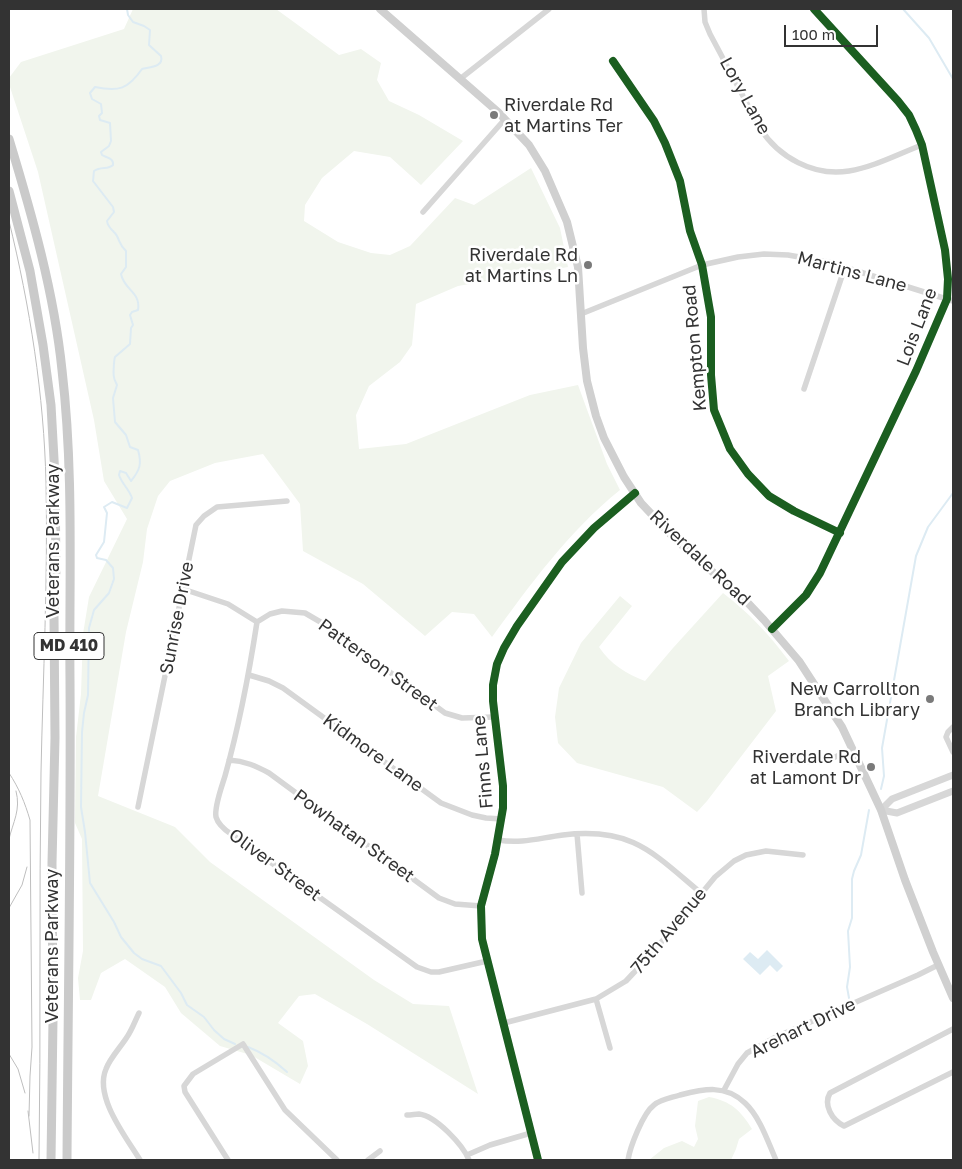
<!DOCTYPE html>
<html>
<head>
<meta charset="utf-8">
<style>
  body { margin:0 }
  #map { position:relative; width:962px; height:1169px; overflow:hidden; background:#fff; font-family:"Golos Text",sans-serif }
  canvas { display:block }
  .frame { position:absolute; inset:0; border:10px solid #333; pointer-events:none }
  .scale { position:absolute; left:784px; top:25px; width:94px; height:22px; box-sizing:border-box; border:2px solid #333; border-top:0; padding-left:6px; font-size:15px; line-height:18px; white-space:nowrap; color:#333; -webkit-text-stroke:4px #fff; paint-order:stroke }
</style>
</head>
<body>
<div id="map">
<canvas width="962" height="1169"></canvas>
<div class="frame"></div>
<div class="scale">100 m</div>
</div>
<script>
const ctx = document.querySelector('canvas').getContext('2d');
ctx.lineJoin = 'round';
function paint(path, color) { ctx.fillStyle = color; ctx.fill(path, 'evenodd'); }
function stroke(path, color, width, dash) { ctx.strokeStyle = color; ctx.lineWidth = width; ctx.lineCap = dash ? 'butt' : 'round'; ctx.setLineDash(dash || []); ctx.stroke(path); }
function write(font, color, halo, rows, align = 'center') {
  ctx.font = font + ' "Golos Text",sans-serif'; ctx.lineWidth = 5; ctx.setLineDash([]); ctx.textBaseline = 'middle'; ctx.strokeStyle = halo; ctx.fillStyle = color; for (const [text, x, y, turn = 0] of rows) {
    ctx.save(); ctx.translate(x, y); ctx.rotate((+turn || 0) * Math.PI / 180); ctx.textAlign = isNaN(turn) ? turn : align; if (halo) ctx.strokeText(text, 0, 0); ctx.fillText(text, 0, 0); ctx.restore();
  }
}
const green = new Path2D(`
  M 133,9 L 276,9 L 339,55 L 361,49 L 381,63 L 377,80 L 389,101 L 419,115 L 463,141 L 421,185 L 390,157 L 354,151 L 322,178 L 305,205 L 304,221 L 338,242 L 371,253 L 390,255 L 410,246 L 455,198 L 474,205 L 531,168 L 560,228 L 568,267 L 458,286 L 416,304 L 412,345 L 400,362 L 369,386 L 356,415 L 359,449 L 406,444 L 530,395 L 578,385 L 607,464 L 620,490 C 569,531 530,585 492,637 L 474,614 L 452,612 L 425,636 L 363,584 L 303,551 L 300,504 L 263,454 L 215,463 L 170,481 L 158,496 L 147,529 L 143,562 L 126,632 L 98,796 L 175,827 L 210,862 L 374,980 L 413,1004 L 449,1006 L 478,1094 L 367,1024 L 315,994 L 299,996 L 278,1023 L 303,1041 L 308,1066 L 300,1084 L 251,1055 L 220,1046 L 181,1013 L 165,987 L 125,959 L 101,973 L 91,1000 L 80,1000 L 78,978 L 83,951 L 82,839 L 75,823 L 76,737 L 81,694 L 83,634 L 89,597 L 127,519 L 104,481 L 94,420 L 38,172 L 9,84 L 9,78 L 21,62 L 124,29 Z
  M 723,593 C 750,614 768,633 789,661 L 768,676 L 776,711 L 707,801 L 697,812 L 663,787 L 577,763 L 558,743 L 555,717 L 559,688 L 581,643 L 620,596 L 632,606 L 599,647 C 610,664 627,674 645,681 L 673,648 Z
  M 709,1097 C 731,1101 741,1111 752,1129 L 739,1139 L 736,1149 L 731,1160 L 649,1160 L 664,1148 L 682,1141 L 694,1147 L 698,1139 L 695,1126 L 698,1101 Z`);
const water = new Path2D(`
  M 767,950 L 783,966 L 777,972 L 770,965 L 760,975 L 743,959 L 750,952 L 758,959 Z`);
const stream = new Path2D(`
  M 127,9 L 128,15 L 133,22 L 144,26 L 150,30 L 149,45 L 161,56 C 164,67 150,67 142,69 C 128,89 119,92 95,87 L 90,93 L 92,99 L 101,104 L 102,113 L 99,116 L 100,120 L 110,123 L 111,141 L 109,146 L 101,152 L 102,155 C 107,158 114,158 113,165 C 108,170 101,166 94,171 L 93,181 L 113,207 L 114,212 L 107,221 C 108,229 114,230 117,236 C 121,244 119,244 126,251 L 126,267 L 121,274 C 124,290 141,292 138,310 L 132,312 L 130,315 L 133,325 L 131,328 L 130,344 L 115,357 C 114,360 113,374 114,377 C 114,380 116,382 117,385 L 113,398 L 115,422 L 126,435 L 130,447 L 138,450 C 142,464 140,470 131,481 L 126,473 L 120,471 L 119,475 C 122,484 129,489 132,498 L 127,508 L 112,502 L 104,507 L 107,513 L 104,542 L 96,555 L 97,558 L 106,560 L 113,568 L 114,579 L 109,593 L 94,610 L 89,628 L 88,695 L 84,713 L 82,732 L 81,807 L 85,832 L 90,883 L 114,922 L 121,937 L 134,953 L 142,959 L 161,966 L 181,993 L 187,1005 L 204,1017 L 214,1030 L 224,1039 L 235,1044
  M 903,9 L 929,38 L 953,79
  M 881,789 L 884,776 L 882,748 L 916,556 L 928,527 L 953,493
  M 849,998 L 847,987 L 850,967 L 848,931 L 852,918 L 852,879 L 854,871 L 861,855 L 869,810
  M 248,1047 C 264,1053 275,1061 287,1072`);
const minor = new Path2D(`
  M 704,9 L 705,22 L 710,34 L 760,128 C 778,157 814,177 849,171 C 874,167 898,154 922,145
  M 613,61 L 654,121 L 665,143 L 680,181 L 690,231 L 702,265 L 711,317 L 711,375 L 714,410 L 730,449 L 748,474 L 769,496 L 794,511 L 840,533
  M 460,79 L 549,9
  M 423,212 L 505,119
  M 581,314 L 702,265 L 738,257 L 764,254 L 788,255 L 828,262 L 953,301
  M 804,389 L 845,267
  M 183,589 L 228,604 L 257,622
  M 257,622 C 249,674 239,726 225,776 C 222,786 214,807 216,817 C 218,824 225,830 231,834 L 417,967 L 431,972 L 439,972 L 487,961
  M 257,622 L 270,614 L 282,611 L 305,613 L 329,627 L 445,713 L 462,718 L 494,717
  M 772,629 L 806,595 L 820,573 L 916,371 L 947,299 L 948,279 L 945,250 L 922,145 L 916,130 L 909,115 L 898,101 L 814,9
  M 249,675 L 269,681 L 283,688 L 441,803 L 472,815 L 486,818 L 502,819
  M 953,727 L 948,732 L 946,737 L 953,752
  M 229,760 C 245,761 256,766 269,773 L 439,898 L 455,904 L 481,906
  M 755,760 L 778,759 L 811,762 L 835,757 L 853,749
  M 138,807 L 196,525 L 204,516 L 217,507 L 287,501
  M 577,834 L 582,893
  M 498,840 C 522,844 539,838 563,835 C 632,827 652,852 701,893
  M 596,999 L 610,1048
  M 139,1013 C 135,1021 132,1030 127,1037 C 120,1048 110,1058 106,1069 C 94,1097 126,1137 140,1160
  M 504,1023 L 596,999 L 626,981 L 654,951 L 715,877 L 734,861 L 746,855 L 766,851 L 803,855
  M 953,1029 L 830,1093 C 823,1105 832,1120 844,1126 L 953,1072
  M 724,1090 L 738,1064 L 747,1053 L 776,1037 L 918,975 L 938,965
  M 407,1115 C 411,1115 416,1114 419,1114 C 436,1116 463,1145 469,1160
  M 467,1155 L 490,1145 L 531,1133
  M 228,1160 L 185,1092 L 184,1086 L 193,1074 L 243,1044 L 285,1110 L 337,1160
  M 368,1160 L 380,1151
  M 628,1160 C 630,1147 643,1113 654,1105 C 661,1099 671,1098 680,1095 C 704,1089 725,1084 745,1103 C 760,1117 768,1142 776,1160`);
const tertiary = new Path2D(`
  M 881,810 L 892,799 L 953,775
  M 881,810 L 897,813 L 953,791
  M 538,1160 L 482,939 L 481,906 L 495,854 L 503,808 L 503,786 L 493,701 L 493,685 L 497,664 L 504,648 L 517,626 L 562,562 L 594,528 L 635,493`);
const secondary = new Path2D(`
  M 380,9 L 498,112 L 529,145 L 545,171 L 567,222 L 578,267 L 583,348 L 587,381 L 596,416 L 604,438 L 624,477 L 641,503 L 675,539 L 747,602 L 764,620 L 799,661 L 842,727 L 881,810 L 905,880 L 933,952 L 953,998`);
const primary = new Path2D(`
  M 9,139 C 32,215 54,292 62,370 C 74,473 69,576 70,680 C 71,840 68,1000 67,1160
  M 9,191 L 30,271 L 43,345 L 51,405 L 55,477 L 56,570 L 54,616 L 55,738 L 52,863 L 53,1019 L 51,1160`);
const tram = new Path2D(`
  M 9,221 C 30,307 44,395 46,483 C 48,579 43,676 41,772 C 39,901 41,1031 39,1160
  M 9,773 C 19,788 25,803 30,820 L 32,1047 L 30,1076 L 29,1116
  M 9,839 C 13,822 21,810 16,791
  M 9,908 L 22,885 L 27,867
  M 9,1054 L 18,1069 L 25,1093
  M 28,1111 L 33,1153`);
const cycleway = new Path2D(`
  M 613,61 L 654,121 L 665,143 L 680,181 L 690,231 L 702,265 L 711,317 L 711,375 L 714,410 L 730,449 L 748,474 L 769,496 L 794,511 L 840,533
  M 772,629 L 806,595 L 820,573 L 916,371 L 947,299 L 948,279 L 945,250 L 922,145 L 916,130 L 909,115 L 898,101 L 814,9
  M 538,1160 L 482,939 L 481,906 L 495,854 L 503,808 L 503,786 L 493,701 L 493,685 L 497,664 L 504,648 L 517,626 L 562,562 L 594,528 L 635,493`);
const markers = [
  [494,115,5,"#7a7a7a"],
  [588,265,5,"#7a7a7a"],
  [930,699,5,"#7a7a7a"],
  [871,767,5,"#7a7a7a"]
];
const shields = [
  [69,646,70]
];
const shieldNames = [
  ["MD 410",69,646]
];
const streetNames = [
  ["Lory Lane",745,96,61],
  ["Martins Lane",852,272,15],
  ["Lois Lane",917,327,-69],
  ["Kempton Road",695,348,-95],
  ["Veterans Parkway",53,541,-90],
  ["Riverdale Road",700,558,43],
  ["Sunrise Drive",177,618,-79],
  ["Patterson Street",378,665,36],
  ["Kidmore Lane",373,753,36],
  ["Finns Lane",483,762,-95],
  ["Powhatan Street",354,836,36],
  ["Oliver Street",275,865,36],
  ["75th Avenue",669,931,-50],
  ["Veterans Parkway",52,946,-90],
  ["Arehart Drive",803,1028,-26]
];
const poiNames = [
  ["Riverdale Rd",504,105,"left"],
  ["at Martins Ter",504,126,"left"],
  ["Riverdale Rd",578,255],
  ["at Martins Ln",578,276],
  ["New Carrollton",920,689],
  ["Branch Library",920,710],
  ["Riverdale Rd",861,757],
  ["at Lamont Dr",861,778]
];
paint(green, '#f1f5ed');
paint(water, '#ddebf3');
stroke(stream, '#ddebf3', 2);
stroke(minor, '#d7d7d7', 5.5);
stroke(tertiary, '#d7d7d7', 7);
stroke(secondary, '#d0d0d0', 8);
stroke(primary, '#cacaca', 9);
stroke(tram, '#bebebe', 1);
stroke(cycleway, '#1b5e20', 8);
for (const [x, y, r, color] of markers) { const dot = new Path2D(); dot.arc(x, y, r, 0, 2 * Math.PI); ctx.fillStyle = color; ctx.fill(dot); stroke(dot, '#fff', 2); }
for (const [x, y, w] of shields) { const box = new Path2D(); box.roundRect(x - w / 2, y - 13.5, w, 27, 4); ctx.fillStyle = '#fff'; ctx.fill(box); stroke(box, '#333', 1); }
write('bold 16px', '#333', null, shieldNames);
write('18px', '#333', '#fff', streetNames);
write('18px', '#333', '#fff', poiNames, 'right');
</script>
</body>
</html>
